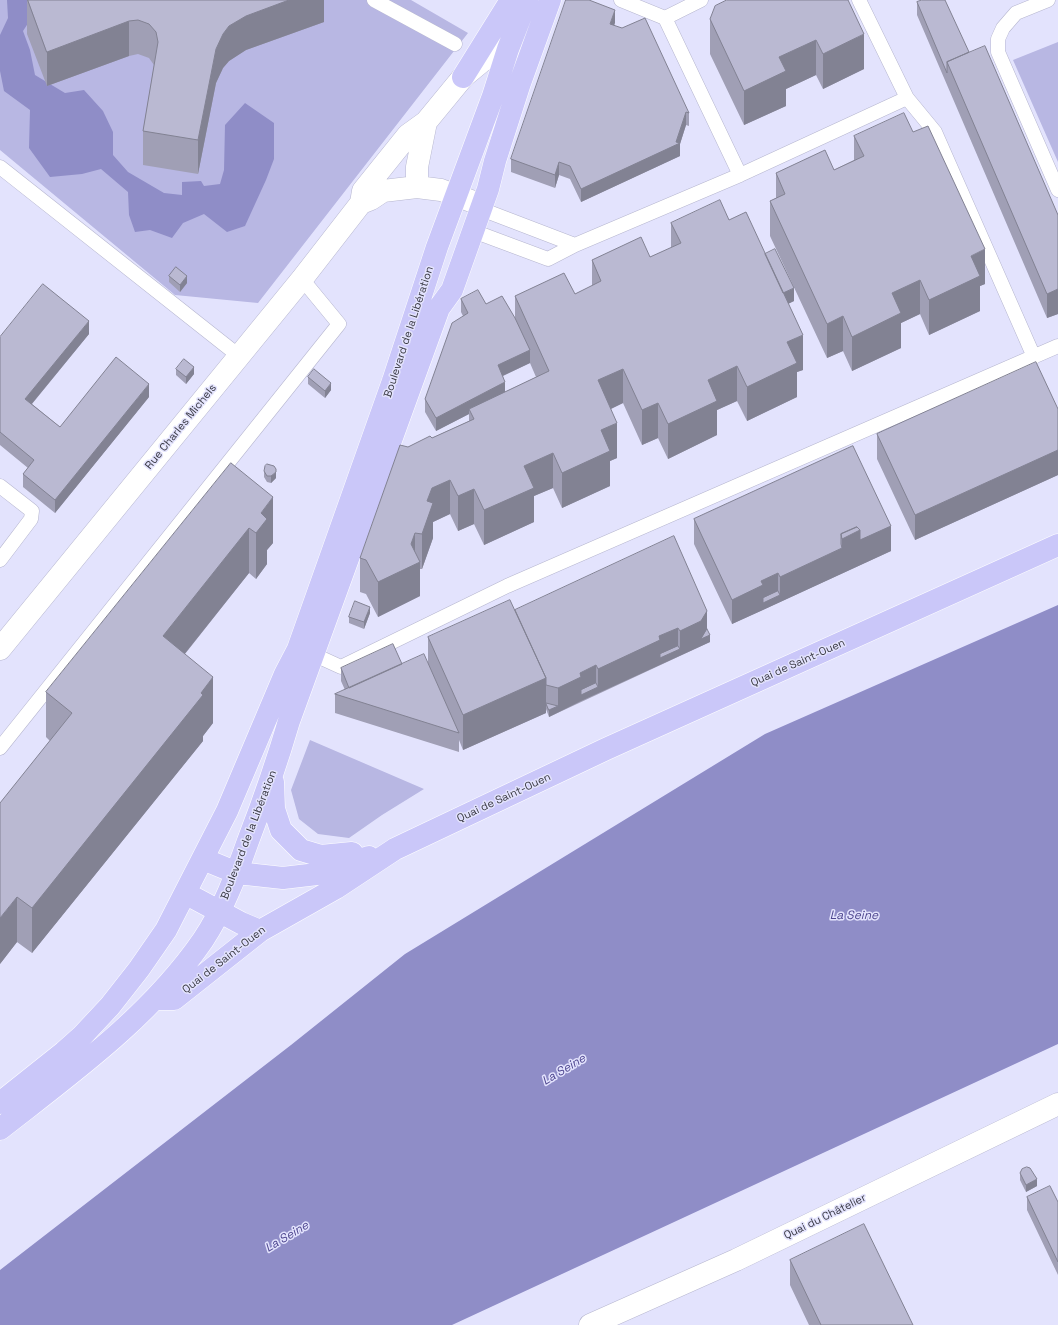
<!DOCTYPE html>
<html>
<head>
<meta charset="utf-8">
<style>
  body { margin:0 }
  canvas { display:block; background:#e3e3fd }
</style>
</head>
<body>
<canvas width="1058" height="1325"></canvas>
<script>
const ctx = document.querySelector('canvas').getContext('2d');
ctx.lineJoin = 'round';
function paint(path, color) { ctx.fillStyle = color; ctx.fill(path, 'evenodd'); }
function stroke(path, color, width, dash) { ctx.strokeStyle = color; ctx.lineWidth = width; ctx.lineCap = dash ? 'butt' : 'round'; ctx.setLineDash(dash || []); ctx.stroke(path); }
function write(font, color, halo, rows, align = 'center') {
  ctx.font = font + ' "Space Grotesk",sans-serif'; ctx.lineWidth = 3; ctx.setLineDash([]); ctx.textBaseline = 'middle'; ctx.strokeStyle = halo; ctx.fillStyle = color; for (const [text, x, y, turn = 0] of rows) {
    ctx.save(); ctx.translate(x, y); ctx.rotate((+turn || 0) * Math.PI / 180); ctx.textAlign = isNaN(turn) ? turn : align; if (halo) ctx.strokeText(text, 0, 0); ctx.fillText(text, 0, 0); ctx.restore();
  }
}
const green = new Path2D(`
  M 0,0 L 411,0 L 468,33 L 258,303 L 175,295 L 0,150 Z
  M 1058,42 L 1058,162 L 1013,60 Z
  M 310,740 L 424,789 L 382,815 L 349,838 L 318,834 L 299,819 L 291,790 Z`);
const water = new Path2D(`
  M 7,0 L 50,0 L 38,8 L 23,31 L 30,50 L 35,75 L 65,93 L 84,90 L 103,111 L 113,132 L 113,155 L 128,172 L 164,193 L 182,195 L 182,182 L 201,181 L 204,186 L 220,184 L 224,170 L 225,125 L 245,103 L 274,123 L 274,159 L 266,180 L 245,226 L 227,232 L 204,214 L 183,223 L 172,238 L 150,230 L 135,232 L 129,215 L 128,192 L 101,169 L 82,174 L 50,177 L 29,148 L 30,110 L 4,91 L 0,71 L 0,35 L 8,18 Z
  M 1058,605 L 1058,1044 L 452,1325 L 0,1325 L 0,1270 L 291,1045 L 405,954 L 765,734 Z`);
const lane = new Path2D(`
  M 374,0 L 455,44
  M 621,0 L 665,18 L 701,0
  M 1048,0 L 1016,13 L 1003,28 L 998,39 L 998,52 L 1058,190
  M 665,18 L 740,175 L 907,98 L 859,0
  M 907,98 L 935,132 L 1034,357
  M 0,167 L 239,356
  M 473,206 L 575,245
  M 473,231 L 548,259 L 575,245 L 740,175
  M 0,486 L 32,511 L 31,519 L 0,560
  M 306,651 L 341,667 L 507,586 L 1058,346
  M 0,748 L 339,324 L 302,279`);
const street = new Path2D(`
  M 417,187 L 417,167 L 426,122
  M 361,203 L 371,199 L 383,191 L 417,187 L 441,190 L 482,205
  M 0,649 L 302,279 L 361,203 L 363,191 L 408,135 L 426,122 L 463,77 L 486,58 L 508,49`);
const secondary = new Path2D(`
  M 590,1325 L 736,1260 L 1058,1104`);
const primary = new Path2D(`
  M 463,77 L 511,0
  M 273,782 L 274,809 L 281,830 L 301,850 L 321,856 L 352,853
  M 203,859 L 237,873 L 283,878 L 317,874 L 369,857
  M 185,893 L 241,923 L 260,931
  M 155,999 L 174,999 L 260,931 L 336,888 L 395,849 L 606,749 L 1058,545
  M 0,1103 L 64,1052 L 82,1036 L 110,1006 L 139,969 L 166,930 L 227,811 L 285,674 L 298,649 L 393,381 L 437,247 L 493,96 L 508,49 L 527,0
  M 0,1129 C 73,1072 150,1017 203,940 C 223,910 236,875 248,841 C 263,802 277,762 289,721 L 439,308 L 452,290 L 488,189 L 495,161 L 520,83 L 550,0`);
const wall = new Path2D(`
  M 27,0 L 324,0 L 324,22 L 246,50 L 229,61 L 223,68 L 216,83 L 198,174 L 143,165 L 143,131 L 154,65 L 149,58 L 138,54 L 129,56 L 47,86 L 27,34 Z
  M 848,0 L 864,69 L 823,89 L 816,75 L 786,89 L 786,106 L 744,125 L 710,54 L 710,19 Z
  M 917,2 L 969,52 L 1058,215 L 1058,314 L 1047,318 L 917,15 Z
  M 615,23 L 614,25 L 689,113 L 689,126 L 686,125 L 680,144 L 680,156 L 581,202 L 570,179 L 559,175 L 555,188 L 511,172 L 511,159 Z
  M 854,136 L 985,284 L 980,286 L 980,311 L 929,335 L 920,314 L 901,323 L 901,348 L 852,371 L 843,351 L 827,358 L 770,236 L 770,201 L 776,198 L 776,173 L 834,170 L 854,160 Z
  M 729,220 L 765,254 L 794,301 L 788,304 L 803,370 L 797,372 L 797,397 L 747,421 L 737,401 L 717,410 L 717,435 L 668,459 L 658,438 L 642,445 L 623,403 L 611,409 L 617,458 L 610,461 L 610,486 L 562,508 L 553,488 L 534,496 L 534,522 L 484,545 L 474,524 L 458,531 L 450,514 L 433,522 L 433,538 L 422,569 L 420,569 L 420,596 L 378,617 L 366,594 L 360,592 L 360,558 L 408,447 L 432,438 L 469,421 L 469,414 L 436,431 L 425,412 L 425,399 L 463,316 L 461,312 L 461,299 L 486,304 L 515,318 L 515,296 L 575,294 L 592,286 L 592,260 L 650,257 L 671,248 L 671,223 ZM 530,363 L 536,377 L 505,392 L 503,376 Z
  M 169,276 L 187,283 L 180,292 L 169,282 Z
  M 89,334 L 32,404 L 60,427 L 149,397 L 55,513 L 23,487 L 23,474 L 28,468 L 0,445 L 0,337 Z
  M 176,369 L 194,374 L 186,384 L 176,375 Z
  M 308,377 L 331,390 L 325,398 L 308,384 Z
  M 1058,409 L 1058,475 L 915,540 L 877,459 L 877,434 Z
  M 853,446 L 891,551 L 732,624 L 694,544 L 694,519 Z
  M 231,463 L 273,543 L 267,550 L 267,564 L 256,579 L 249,573 L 185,654 L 213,723 L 203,736 L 203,741 L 32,953 L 17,942 L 0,964 L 50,741 L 46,737 L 46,692 Z
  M 264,471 L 276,478 L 271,483 L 267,482 L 264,477 Z
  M 515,610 L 707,629 L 710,642 L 549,717 L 546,709 L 546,713 L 463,750 L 459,740 L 459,752 L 335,713 L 335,694 L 345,690 L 341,681 L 341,668 L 402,664 L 428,663 L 428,637 Z
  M 370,613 L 364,629 L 349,623 L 349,617 Z
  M 1020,1173 L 1037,1186 L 1026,1192 L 1020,1180 Z
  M 1027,1197 L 1058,1202 L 1058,1275 L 1027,1210 Z
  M 790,1260 L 913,1325 L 809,1325 L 790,1285 Z`);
const shadedWall = new Path2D(`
  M 289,0 L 324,0 L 324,22 L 246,50 L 229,61 L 223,68 L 216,83 L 198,174 L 198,140 L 216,49 L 223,34 L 229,26 L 246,16 Z
  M 615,10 L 615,23 L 610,37 L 610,24 Z
  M 129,21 L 129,56 L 47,86 L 47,52 Z
  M 864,34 L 864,69 L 823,89 L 823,54 Z
  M 816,40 L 816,75 L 786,89 L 786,106 L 744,125 L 744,91 L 779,57 Z
  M 686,112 L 686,125 L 680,144 L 680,156 L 581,202 L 581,189 L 676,142 Z
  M 559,162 L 559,175 L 555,188 L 555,175 Z
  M 985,249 L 985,284 L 980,286 L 980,311 L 929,335 L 929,300 L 971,256 Z
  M 187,276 L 187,283 L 180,292 L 180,285 Z
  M 920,280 L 920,314 L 901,323 L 901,348 L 852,371 L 852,337 L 892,293 Z
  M 794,288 L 794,301 L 775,310 L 775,297 Z
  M 1058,289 L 1058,314 L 1047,318 L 1047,294 Z
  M 843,316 L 843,351 L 827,358 L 827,324 Z
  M 89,321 L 89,334 L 25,412 L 25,399 Z
  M 803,335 L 803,370 L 797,372 L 797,397 L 747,421 L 747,387 L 787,342 Z
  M 530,350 L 530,363 L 498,378 L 498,365 Z
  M 737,366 L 737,401 L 717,410 L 717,435 L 668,459 L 668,424 L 708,380 Z
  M 194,367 L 194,374 L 186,384 L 186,377 Z
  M 623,369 L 623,403 L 598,415 L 598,380 Z
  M 505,382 L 505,395 L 469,409 L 469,414 L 436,431 L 436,418 Z
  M 331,383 L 331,390 L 325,398 L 325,391 Z
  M 149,384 L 149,397 L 55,513 L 55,500 Z
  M 658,403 L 658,438 L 642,445 L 642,410 Z
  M 617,423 L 617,458 L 610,461 L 610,486 L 562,508 L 562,473 L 601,430 Z
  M 1058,450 L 1058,475 L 915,540 L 915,515 Z
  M 553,453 L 553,488 L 534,496 L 534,522 L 484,545 L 484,510 L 524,466 Z
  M 276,472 L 276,478 L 271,483 L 271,476 Z
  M 450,480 L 450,514 L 433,522 L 433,538 L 422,569 L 422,534 L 427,501 L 432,488 Z
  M 474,489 L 474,524 L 458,531 L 458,496 Z
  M 273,497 L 273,543 L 267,550 L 267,564 L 256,579 L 256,533 L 261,513 Z
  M 891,526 L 891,551 L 763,610 L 763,603 L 763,610 L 732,624 L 732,600 L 761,581 L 778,573 L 778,596 L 780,595 L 780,577 L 842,548 L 842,539 L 860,530 Z
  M 249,528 L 249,573 L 163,681 L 163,636 Z
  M 415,533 L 415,564 L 420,562 L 420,596 L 378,617 L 378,582 L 411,544 Z
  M 370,607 L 370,613 L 364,629 L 364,622 Z
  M 707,611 L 707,635 L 710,635 L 710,642 L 581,701 L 581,695 L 581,701 L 549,717 L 549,710 L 558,706 L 558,688 L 580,673 L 596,665 L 596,688 L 598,687 L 598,669 L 659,636 L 678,628 L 678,650 L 680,649 L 680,631 Z
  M 213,677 L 213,723 L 203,736 L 203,741 L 32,953 L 32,908 Z
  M 546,678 L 546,713 L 463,750 L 463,715 Z
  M 17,897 L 17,942 L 0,964 L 0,918 Z
  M 1037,1179 L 1037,1186 L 1026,1192 L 1026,1185 Z`);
const building = new Path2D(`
  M 28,0 L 289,0 L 246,16 L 229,26 L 223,34 L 216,49 L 198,140 L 143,131 L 158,42 L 156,32 L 149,24 L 138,20 L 129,21 L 47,52 Z
  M 566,0 L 589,0 L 615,10 L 610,24 L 622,28 L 645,18 L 689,113 L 686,112 L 676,142 L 680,143 L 581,189 L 570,166 L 559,162 L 555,175 L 511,159 Z
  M 727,0 L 848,0 L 864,34 L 823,54 L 816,40 L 779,57 L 786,71 L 744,91 L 710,19 L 715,6 Z
  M 922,0 L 945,0 L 969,52 L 947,62 L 947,73 L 917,2 Z
  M 985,46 L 1058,215 L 1058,289 L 1047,294 L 947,62 Z
  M 904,113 L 913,132 L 928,126 L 985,249 L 971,256 L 980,276 L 929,300 L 920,280 L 892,293 L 901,313 L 852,337 L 843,316 L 827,324 L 770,201 L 785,194 L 776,173 L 825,150 L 834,170 L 864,156 L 854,136 Z
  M 720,200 L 729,220 L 746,212 L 803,335 L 787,342 L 797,363 L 747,387 L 737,366 L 708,380 L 717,401 L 668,424 L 658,403 L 642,410 L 623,369 L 598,380 L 617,423 L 601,430 L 610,451 L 562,473 L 553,453 L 524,466 L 534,488 L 484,510 L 474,489 L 458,496 L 450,480 L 432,488 L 427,501 L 433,503 L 422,534 L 415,533 L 411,544 L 420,562 L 378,582 L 366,560 L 360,558 L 400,445 L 408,447 L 430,436 L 432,438 L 474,419 L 469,409 L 549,371 L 515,296 L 564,273 L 575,294 L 601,281 L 592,260 L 641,237 L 650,257 L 681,243 L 671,223 Z
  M 775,249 L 794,288 L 783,293 L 765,254 Z
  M 176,267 L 187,276 L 180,285 L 169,276 Z
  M 43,284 L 89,321 L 25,399 L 60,427 L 116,357 L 149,384 L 55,500 L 23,474 L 34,460 L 0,432 L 0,337 Z
  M 478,290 L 486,304 L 502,296 L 515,318 L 530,350 L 498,365 L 505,382 L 436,418 L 425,399 L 452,323 L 468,313 L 461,299 Z
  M 184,359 L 194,367 L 186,377 L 176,369 Z
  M 1036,362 L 1058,409 L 1058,450 L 915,515 L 877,434 Z
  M 314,369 L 331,383 L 325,391 L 308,377 Z
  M 853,446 L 891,526 L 860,540 L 860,530 L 857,527 L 841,534 L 841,544 L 842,548 L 780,577 L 778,573 L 761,581 L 763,585 L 732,600 L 694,519 Z
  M 231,463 L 273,497 L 261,513 L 267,519 L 256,533 L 249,528 L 163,636 L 213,677 L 201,693 L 203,695 L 32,908 L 17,897 L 0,918 L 0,803 L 72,713 L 46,692 Z
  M 267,464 L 274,466 L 276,469 L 276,472 L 271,476 L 267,476 L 264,471 L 265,466 Z
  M 857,527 L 860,530 L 842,539 L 841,534 Z
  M 674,536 L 707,611 L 701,621 L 680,631 L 678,628 L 659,636 L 660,640 L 598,669 L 596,665 L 580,673 L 581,677 L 558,688 L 546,685 L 546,678 L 515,610 Z
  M 778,591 L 780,595 L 763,603 L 763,598 Z
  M 510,600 L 546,678 L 463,715 L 428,637 Z
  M 355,601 L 370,607 L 364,622 L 349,617 Z
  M 707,629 L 710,635 L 701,639 Z
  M 393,644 L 402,664 L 349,688 L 341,668 Z
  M 678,646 L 680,649 L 660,658 L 660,654 Z
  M 424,654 L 459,733 L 335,694 Z
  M 596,683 L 598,687 L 581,695 L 581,690 Z
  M 546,703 L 558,706 L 549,710 Z
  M 1027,1167 L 1030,1168 L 1037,1179 L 1026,1185 L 1020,1173 L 1022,1169 Z
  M 1050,1186 L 1058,1202 L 1058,1262 L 1027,1197 Z
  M 864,1224 L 913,1325 L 821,1325 L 790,1260 Z`);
const streetNames = [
  ["Boulevard de la Libération",409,332,-72],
  ["Rue Charles Michels",181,427,-51],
  ["Quai de Saint-Ouen",798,663,-24],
  ["Quai de Saint-Ouen",504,798,-25],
  ["Boulevard de la Libération",249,835,-69],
  ["Quai de Saint-Ouen",224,960,-38],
  ["Quai du Châtelier",825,1217,-26]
];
const waterNames = [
  ["La Seine",854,916],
  ["La Seine",564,1070,-31],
  ["La Seine",287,1237,-31]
];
paint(green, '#b8b7e3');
paint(water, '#8f8dc7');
stroke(lane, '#b6b6cf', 15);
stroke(street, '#b6b6cf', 23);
stroke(secondary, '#b6b6cf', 23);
stroke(primary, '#fff', 23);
stroke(lane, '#fff', 14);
stroke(street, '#fff', 22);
stroke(secondary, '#fff', 22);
stroke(primary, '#cac7f9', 22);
paint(wall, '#a09fb5');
paint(shadedWall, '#828293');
paint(building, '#bab9d2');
stroke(building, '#828293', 1);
write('11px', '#3a3a44', '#e3e3fd', streetNames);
write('italic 12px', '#4e468f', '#e3e3fd', waterNames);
</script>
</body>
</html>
